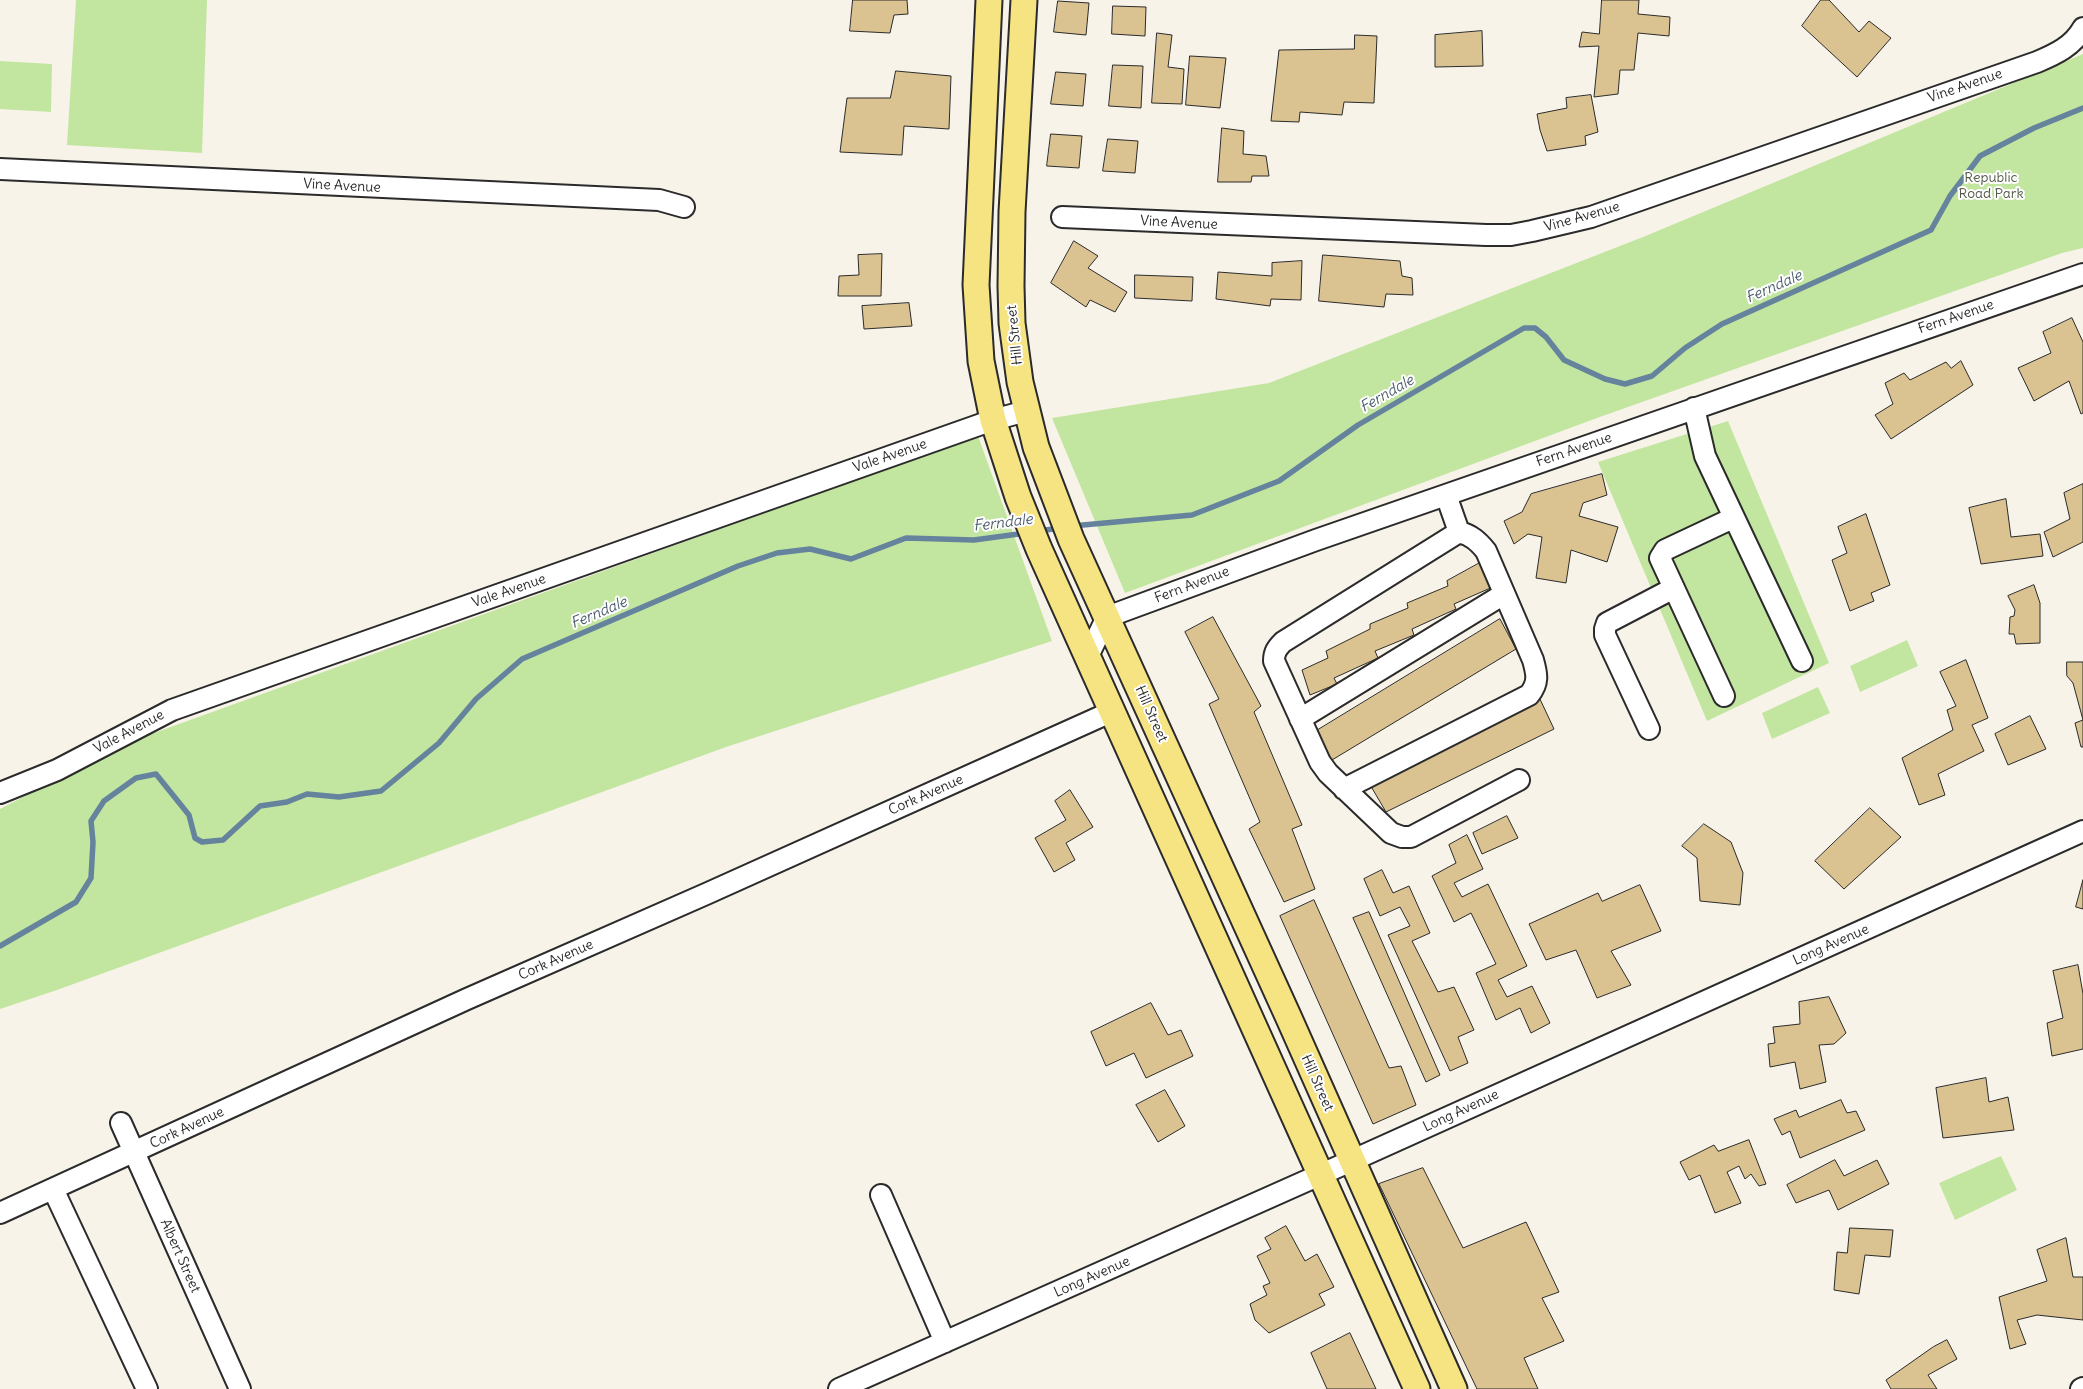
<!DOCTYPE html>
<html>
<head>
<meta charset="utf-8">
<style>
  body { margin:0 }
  canvas { display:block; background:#f8f3e9 }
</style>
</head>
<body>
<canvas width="2083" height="1389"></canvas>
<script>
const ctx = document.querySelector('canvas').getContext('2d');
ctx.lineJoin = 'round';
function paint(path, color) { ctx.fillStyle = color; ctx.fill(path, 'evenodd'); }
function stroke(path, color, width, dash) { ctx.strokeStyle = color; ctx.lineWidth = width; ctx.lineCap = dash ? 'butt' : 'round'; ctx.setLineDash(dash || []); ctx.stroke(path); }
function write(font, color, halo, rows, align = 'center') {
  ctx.font = font + ' Delius,sans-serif'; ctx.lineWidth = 4; ctx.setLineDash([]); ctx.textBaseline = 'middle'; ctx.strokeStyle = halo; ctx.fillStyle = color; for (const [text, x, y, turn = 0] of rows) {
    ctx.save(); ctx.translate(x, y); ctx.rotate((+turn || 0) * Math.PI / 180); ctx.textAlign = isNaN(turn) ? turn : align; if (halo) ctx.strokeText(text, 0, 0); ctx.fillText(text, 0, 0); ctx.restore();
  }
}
const green = new Path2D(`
  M 76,0 L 207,0 L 202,153 L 67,145 Z
  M 2083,54 L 2083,248 L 2062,253 L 1597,418 L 1125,593 L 1052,418 L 1269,383 L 1643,237 Z
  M 0,61 L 52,64 L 51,112 L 0,109 Z
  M 1728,421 L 1829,663 L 1707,721 L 1598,462 Z
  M 978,436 L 1052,641 L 726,747 L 57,990 L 0,1009 L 0,809 L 129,742 Z
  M 1907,640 L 1918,666 L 1860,692 L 1850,666 Z
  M 1818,687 L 1830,713 L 1772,739 L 1762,713 Z
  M 2001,1156 L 2017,1190 L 1955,1220 L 1939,1183 Z`);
const stream = new Path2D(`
  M 1072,526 L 1192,515 L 1279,481 L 1358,425 L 1524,328 L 1535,328 L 1546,337 L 1564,360 L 1605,379 L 1625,384 L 1652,376 L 1685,348 L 1722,324 L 1931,230 L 1950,196 L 1980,156 L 2034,128 L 2083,108
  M 1038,531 L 1061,528
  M 0,946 L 76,902 L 91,878 L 93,842 L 91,821 L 104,801 L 136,778 L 156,774 L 189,815 L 195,838 L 202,842 L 223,840 L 260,806 L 287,802 L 307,794 L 339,797 L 381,791 L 439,743 L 476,699 L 522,659 L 738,566 L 777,553 L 810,549 L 851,559 L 906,538 L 974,540 L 1026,533`);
const building = new Path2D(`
  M 853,0 L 907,0 L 908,14 L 894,15 L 890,33 L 850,31 Z
  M 1602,0 L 1639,0 L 1638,14 L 1670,17 L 1669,36 L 1638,33 L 1634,70 L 1620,70 L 1618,94 L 1594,97 L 1599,46 L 1579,47 L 1582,32 L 1599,34 Z
  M 1821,0 L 1829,0 L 1859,32 L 1869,21 L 1891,38 L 1857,77 L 1802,26 Z
  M 1058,1 L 1089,3 L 1086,35 L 1054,32 Z
  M 1113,6 L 1146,7 L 1145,36 L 1112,34 Z
  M 1482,31 L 1483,66 L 1435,67 L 1435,35 Z
  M 1157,33 L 1172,35 L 1168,67 L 1184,69 L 1182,104 L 1152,103 Z
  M 1355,35 L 1377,36 L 1374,103 L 1344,102 L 1342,115 L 1300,112 L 1299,122 L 1271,121 L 1279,50 L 1354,49 Z
  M 1190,56 L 1226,58 L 1220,108 L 1186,105 Z
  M 1113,65 L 1143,66 L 1141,108 L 1109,106 Z
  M 896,71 L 951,76 L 949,129 L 904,126 L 902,155 L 840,152 L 847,98 L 890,98 Z
  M 1056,72 L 1086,74 L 1083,106 L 1051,104 Z
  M 1591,95 L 1598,132 L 1585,136 L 1586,145 L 1547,151 L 1540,130 L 1537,114 L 1567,108 L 1566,98 Z
  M 1222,128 L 1244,131 L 1243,154 L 1266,156 L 1269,176 L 1252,176 L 1251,182 L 1218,182 Z
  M 1051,134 L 1082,136 L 1079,168 L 1047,166 Z
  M 1108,139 L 1138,141 L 1135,173 L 1103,171 Z
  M 1074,241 L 1098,256 L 1088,268 L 1127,292 L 1115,312 L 1090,300 L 1086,307 L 1051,283 Z
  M 882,254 L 881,296 L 838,296 L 839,276 L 859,275 L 858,255 Z
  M 1323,255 L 1400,261 L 1402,276 L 1412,278 L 1413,295 L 1386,294 L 1384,307 L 1319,301 Z
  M 1302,261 L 1301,300 L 1271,299 L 1270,306 L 1216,299 L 1218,272 L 1272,276 L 1272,263 Z
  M 1135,275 L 1193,277 L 1192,301 L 1135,298 Z
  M 909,303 L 912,326 L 864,329 L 862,306 Z
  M 2072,318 L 2083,342 L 2083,413 L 2081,414 L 2069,381 L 2034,401 L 2018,368 L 2051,353 L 2043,332 Z
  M 1961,361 L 1973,385 L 1891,439 L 1875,415 L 1893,404 L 1885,383 L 1904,373 L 1910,380 L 1946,362 L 1951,368 Z
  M 1602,474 L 1607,495 L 1583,503 L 1579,516 L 1618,527 L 1607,562 L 1571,550 L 1566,583 L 1536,578 L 1542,537 L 1528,534 L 1514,544 L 1504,521 L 1522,512 L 1531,494 Z
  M 2083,484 L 2083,542 L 2053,557 L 2044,532 L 2070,519 L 2064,493 Z
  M 2006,499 L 2011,537 L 2040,534 L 2043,556 L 1981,564 L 1969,508 Z
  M 1866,514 L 1890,585 L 1871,593 L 1874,601 L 1850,611 L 1832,560 L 1847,553 L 1838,527 Z
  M 1487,559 L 1495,586 L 1454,604 L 1456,609 L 1412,629 L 1414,635 L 1375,651 L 1378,658 L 1334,678 L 1337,684 L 1310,695 L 1302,670 L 1328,658 L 1326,651 L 1370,629 L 1370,624 L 1408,608 L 1407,603 L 1448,586 L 1447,581 Z
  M 2034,585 L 2040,603 L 2040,643 L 2016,644 L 2014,634 L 2009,634 L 2010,617 L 2014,616 L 2015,610 L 2008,596 Z
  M 1213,617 L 1261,706 L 1254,712 L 1302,825 L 1292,829 L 1315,889 L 1284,902 L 1249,829 L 1260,822 L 1209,704 L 1219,699 L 1185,632 Z
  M 1500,619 L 1516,649 L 1327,763 L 1313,733 Z
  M 1966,660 L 1988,718 L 1972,725 L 1984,751 L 1938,774 L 1945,795 L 1919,805 L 1902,758 L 1953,730 L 1947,710 L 1956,706 L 1940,672 Z
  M 2067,662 L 2083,662 L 2083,747 L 2081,747 L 2075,723 L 2083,720 L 2073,683 L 2067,676 Z
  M 1539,697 L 1554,729 L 1386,812 L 1369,783 Z
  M 2030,716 L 2046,749 L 2008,765 L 1995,734 Z
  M 1070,790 L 1093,827 L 1066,843 L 1075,860 L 1054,872 L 1035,838 L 1066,820 L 1055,801 Z
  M 1870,808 L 1901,837 L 1844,889 L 1815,861 Z
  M 1507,816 L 1518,838 L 1482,854 L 1473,833 Z
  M 1704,824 L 1731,842 L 1743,873 L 1740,905 L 1700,901 L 1697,858 L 1682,846 Z
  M 1467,835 L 1483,869 L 1454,883 L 1462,897 L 1488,884 L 1527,966 L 1498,980 L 1507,997 L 1532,986 L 1550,1023 L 1531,1033 L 1520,1008 L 1496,1020 L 1476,973 L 1496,964 L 1471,913 L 1454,922 L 1432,876 L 1456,863 L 1449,845 Z
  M 1382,870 L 1393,893 L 1409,886 L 1430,933 L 1412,941 L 1438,992 L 1454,987 L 1474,1030 L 1458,1037 L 1468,1063 L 1450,1071 L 1388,935 L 1410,926 L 1400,907 L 1380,916 L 1364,879 Z
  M 2083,880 L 2083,909 L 2076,907 Z
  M 1640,885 L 1661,931 L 1611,951 L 1631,985 L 1597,998 L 1576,950 L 1546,960 L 1529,924 L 1598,893 L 1602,901 Z
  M 1314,900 L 1389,1068 L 1401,1066 L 1416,1105 L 1373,1124 L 1280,916 Z
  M 1369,912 L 1440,1075 L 1426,1082 L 1353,918 Z
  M 2078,965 L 2083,994 L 2083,1049 L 2052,1056 L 2047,1023 L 2063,1018 L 2053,971 Z
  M 1829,997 L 1846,1033 L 1834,1044 L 1819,1045 L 1826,1082 L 1800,1089 L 1795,1062 L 1770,1067 L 1768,1044 L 1775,1043 L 1773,1027 L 1800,1024 L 1799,1002 Z
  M 1151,1003 L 1168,1035 L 1181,1030 L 1193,1056 L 1146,1078 L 1134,1053 L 1106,1066 L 1091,1032 Z
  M 1986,1078 L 1989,1102 L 2008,1097 L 2014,1130 L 1943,1138 L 1936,1088 Z
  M 1165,1090 L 1185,1126 L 1158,1142 L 1136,1105 Z
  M 1841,1100 L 1847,1113 L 1856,1111 L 1865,1130 L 1800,1158 L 1790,1131 L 1782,1135 L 1774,1119 L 1796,1110 L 1799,1117 Z
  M 1749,1140 L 1766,1184 L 1759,1186 L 1751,1174 L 1745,1179 L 1739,1166 L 1727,1172 L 1741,1203 L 1715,1213 L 1700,1175 L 1689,1180 L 1680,1162 L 1714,1145 L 1718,1151 Z
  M 1835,1160 L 1844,1176 L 1877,1160 L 1889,1184 L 1838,1210 L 1829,1190 L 1796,1203 L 1787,1185 Z
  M 1423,1168 L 1463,1248 L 1526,1222 L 1559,1292 L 1542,1298 L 1564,1341 L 1524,1358 L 1538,1389 L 1477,1389 L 1379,1184 Z
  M 1286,1226 L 1305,1261 L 1317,1254 L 1334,1287 L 1319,1294 L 1325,1305 L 1269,1333 L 1255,1320 L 1250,1304 L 1267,1295 L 1263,1286 L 1270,1283 L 1257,1256 L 1271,1249 L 1265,1238 Z
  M 1850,1228 L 1893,1230 L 1890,1257 L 1865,1255 L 1859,1294 L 1834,1290 L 1837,1252 L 1847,1253 Z
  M 2066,1238 L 2073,1277 L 2083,1277 L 2083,1320 L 2037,1315 L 2017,1320 L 2026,1344 L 2010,1349 L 1999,1297 L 2047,1281 L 2037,1250 Z
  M 1350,1333 L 1376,1389 L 1327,1389 L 1311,1353 Z
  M 1947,1340 L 1957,1359 L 1928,1375 L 1937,1389 L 1891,1389 L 1886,1380 L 1933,1347 Z`);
const minor = new Path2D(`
  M 0,169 L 659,200 L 684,207
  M 1062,217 L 1486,235 L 1511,235 L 1532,231 L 1591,217 L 2037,62 C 2056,54 2073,46 2083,28
  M 1694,408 L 1705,456 L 1802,661
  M 1446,495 L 1459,532
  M 1088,656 L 1107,617 L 1316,540 L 2083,274
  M 1724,696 L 1660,558 L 1665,550 L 1733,518
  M 1300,719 L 1504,594
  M 1649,729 L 1605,635 L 1605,629 L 1607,623 L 1674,588
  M 1344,789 L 1529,695 C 1539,683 1537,674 1533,660 L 1486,551 C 1478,541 1471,535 1459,532 L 1283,642 C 1277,648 1274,652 1274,661 L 1320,762 L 1328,773 L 1391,833 L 1402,837 L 1411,837 L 1519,780
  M 0,793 L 57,770 L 172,710 L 993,420 L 1026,411
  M 121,1123 L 240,1389
  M 53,1189 L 147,1389
  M 881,1195 L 945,1342
  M 0,1213 L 467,999 L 706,894 L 1113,711
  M 839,1389 L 1351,1161 L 2083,831
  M 2081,1389 L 2083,1388`);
const major = new Path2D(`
  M 989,0 L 976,285 L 981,361 L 993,420 L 1018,497 L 1039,549 L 1417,1389
  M 1024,0 L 1012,212 L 1011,286 L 1012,323 L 1020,382 L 1036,447 L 1071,539 L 1288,1016 L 1454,1389`);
const streetNames = [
  ["Vine Avenue",1965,86,-19],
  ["Vine Avenue",342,186,3],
  ["Vine Avenue",1582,217,-16],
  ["Vine Avenue",1179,223,3],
  ["Fern Avenue",1956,317,-19],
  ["Hill Street",1015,335,-96],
  ["Fern Avenue",1574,450,-19],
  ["Vale Avenue",890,456,-19],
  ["Fern Avenue",1192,585,-21],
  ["Vale Avenue",509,591,-19],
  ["Hill Street",1151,714,66],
  ["Vale Avenue",129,732,-28],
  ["Cork Avenue",926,795,-24],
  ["Long Avenue",1831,945,-24],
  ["Cork Avenue",556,960,-24],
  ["Hill Street",1317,1083,66],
  ["Long Avenue",1461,1111,-25],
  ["Cork Avenue",187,1128,-25],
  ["Albert Street",180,1256,66],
  ["Long Avenue",1092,1277,-24]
];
const parkNames = [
  ["Republic",1991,178],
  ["Road Park",1991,194]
];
const waterNames = [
  ["Ferndale",1774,287,-24],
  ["Ferndale",1387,394,-30],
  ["Ferndale",1003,523,-7],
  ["Ferndale",599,613,-23]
];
paint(green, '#c2e6a0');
stroke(stream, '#66839d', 5.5);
paint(building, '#dbc291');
stroke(building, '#2b2b2b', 1);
stroke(minor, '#2b2b2b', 24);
stroke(major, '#2b2b2b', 29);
stroke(minor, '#fff', 20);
stroke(major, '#f6e381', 25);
write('14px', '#2b2b2b', '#fff', streetNames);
write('14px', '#515a48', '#fff', parkNames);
write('italic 15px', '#4e5e6e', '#fff', waterNames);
</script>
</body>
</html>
